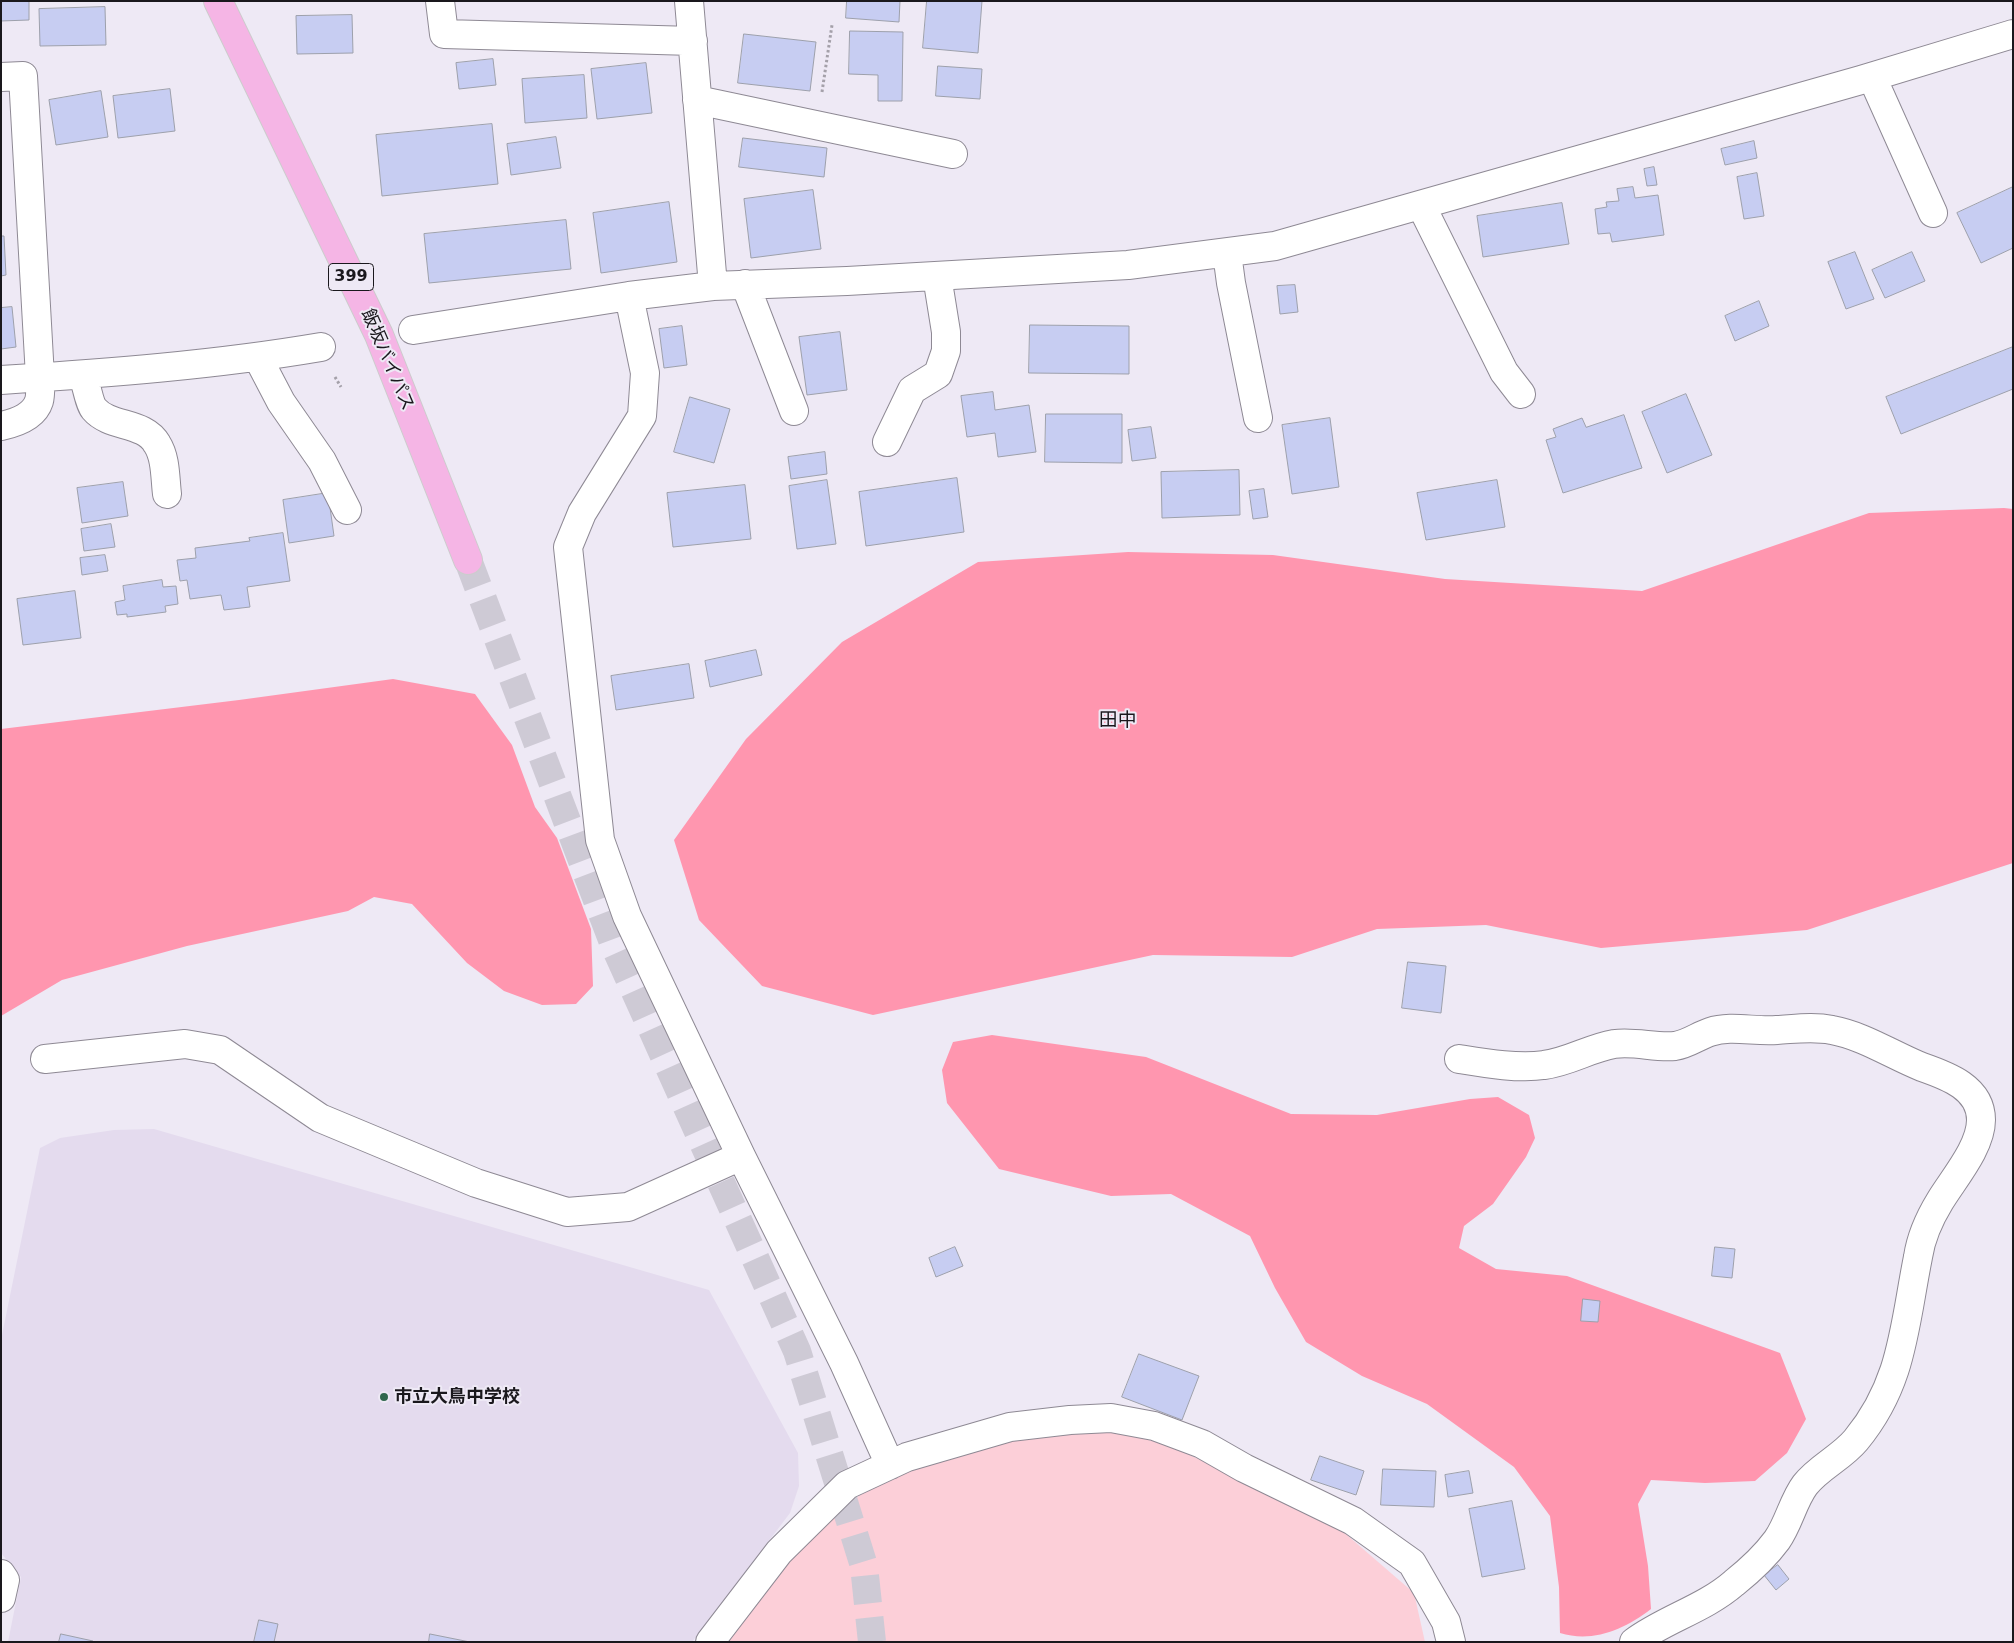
<!DOCTYPE html>
<html>
<head>
<meta charset="utf-8">
<style>
  body { margin:0 }
  #map { position:relative; width:2014px; height:1643px; overflow:hidden; background:#eee9f5; font-family:"DejaVu Sans",sans-serif }
  canvas { display:block }
  .frame { position:absolute; inset:0; border:2px solid #1a181d; pointer-events:none }
</style>
</head>
<body>
<div id="map">
<canvas width="2014" height="1643"></canvas>
<div class="frame"></div>
</div>
<script>
const ctx = document.querySelector('canvas').getContext('2d');
ctx.lineJoin = 'round';
function paint(path, color) { ctx.fillStyle = color; ctx.fill(path, 'evenodd'); }
function stroke(path, color, width, dash) { ctx.strokeStyle = color; ctx.lineWidth = width; ctx.lineCap = dash ? 'butt' : 'round'; ctx.setLineDash(dash || []); ctx.stroke(path); }
function write(font, color, halo, rows, align = 'center') {
  ctx.font = font + ' "DejaVu Sans","Noto Sans JP",sans-serif'; ctx.lineWidth = 4; ctx.setLineDash([]); ctx.textBaseline = 'middle'; ctx.strokeStyle = halo; ctx.fillStyle = color; for (const [text, x, y, turn = 0] of rows) {
    ctx.save(); ctx.translate(x, y); ctx.rotate((+turn || 0) * Math.PI / 180); ctx.textAlign = isNaN(turn) ? turn : align; if (halo) ctx.strokeText(text, 0, 0); ctx.fillText(text, 0, 0); ctx.restore();
  }
}
const built = new Path2D(`
  M 154,1129 L 709,1290 L 798,1453 L 799,1486 L 790,1513 L 692,1642 L 8,1642 L 21,1577 L 1,1553 L 1,1340 L 40,1148 L 60,1138 L 114,1130 Z`);
const green = new Path2D(`
  M 1100,1429 L 1163,1443 L 1325,1516 L 1414,1593 L 1425,1642 L 721,1642 L 801,1542 L 885,1475 L 1025,1436 Z`);
const forest = new Path2D(`
  M 2004,508 L 2013,509 L 2013,863 L 1807,930 L 1601,948 L 1486,925 L 1377,929 L 1292,957 L 1153,955 L 873,1015 L 762,986 L 699,920 L 674,840 L 746,739 L 842,642 L 978,562 L 1128,552 L 1273,555 L 1445,579 L 1642,591 L 1869,513 Z
  M 393,679 L 475,694 L 512,745 L 535,807 L 557,838 L 591,929 L 593,986 L 576,1004 L 542,1005 L 504,991 L 467,963 L 412,904 L 374,897 L 348,911 L 187,946 L 62,980 L 1,1016 L 1,729 L 239,700 Z
  M 992,1035 L 1146,1057 L 1291,1114 L 1377,1115 L 1470,1099 L 1498,1097 L 1529,1115 L 1535,1138 L 1526,1157 L 1493,1204 L 1464,1226 L 1459,1248 L 1496,1269 L 1567,1276 L 1780,1353 L 1806,1419 L 1787,1453 L 1755,1481 L 1705,1483 L 1651,1480 L 1638,1504 L 1648,1566 L 1651,1609 C 1624,1630 1592,1643 1560,1633 L 1559,1587 L 1550,1516 L 1514,1467 L 1427,1404 L 1362,1376 L 1306,1342 L 1275,1288 L 1250,1236 L 1171,1194 L 1111,1196 L 999,1169 L 947,1103 L 942,1070 L 953,1042 Z`);
const building = new Path2D(`
  M 1,1 L 29,1 L 29,20 L 1,21 Z
  M 847,1 L 900,1 L 899,22 L 846,18 Z
  M 927,1 L 982,1 L 978,53 L 923,48 Z
  M 105,7 L 106,45 L 40,46 L 39,9 Z
  M 352,15 L 353,53 L 297,54 L 296,16 Z
  M 850,31 L 903,32 L 902,101 L 878,101 L 878,75 L 849,74 Z
  M 744,34 L 816,42 L 810,91 L 738,83 Z
  M 493,59 L 496,85 L 459,89 L 456,63 Z
  M 646,63 L 652,113 L 597,119 L 591,69 Z
  M 938,66 L 982,69 L 980,99 L 936,96 Z
  M 584,75 L 587,118 L 525,123 L 522,79 Z
  M 170,89 L 175,131 L 118,138 L 113,96 Z
  M 101,91 L 108,137 L 56,145 L 49,100 Z
  M 492,124 L 498,184 L 382,196 L 376,135 Z
  M 556,137 L 561,168 L 511,175 L 507,144 Z
  M 743,138 L 827,148 L 824,177 L 739,167 Z
  M 1754,141 L 1757,158 L 1725,165 L 1721,149 Z
  M 1654,167 L 1657,185 L 1647,186 L 1644,169 Z
  M 1757,173 L 1764,216 L 1744,219 L 1737,177 Z
  M 1633,187 L 1635,198 L 1658,195 L 1664,235 L 1612,242 L 1610,233 L 1598,234 L 1595,209 L 1607,207 L 1606,202 L 1619,201 L 1617,189 Z
  M 2013,187 L 2013,248 L 1981,263 L 1957,213 Z
  M 813,190 L 821,249 L 751,258 L 744,199 Z
  M 669,202 L 677,262 L 601,273 L 593,213 Z
  M 1562,203 L 1569,244 L 1483,257 L 1477,216 Z
  M 566,220 L 571,269 L 429,283 L 424,234 Z
  M 1,236 L 4,236 L 6,275 L 1,276 Z
  M 1855,252 L 1874,299 L 1846,309 L 1828,262 Z
  M 1912,252 L 1925,281 L 1885,298 L 1872,270 Z
  M 1295,285 L 1298,312 L 1280,314 L 1277,286 Z
  M 1759,301 L 1769,326 L 1735,341 L 1725,316 Z
  M 12,307 L 16,347 L 1,349 L 1,308 Z
  M 1030,325 L 1129,326 L 1129,374 L 1029,373 Z
  M 682,326 L 687,365 L 664,368 L 659,329 Z
  M 840,332 L 847,390 L 807,395 L 799,337 Z
  M 2013,347 L 2013,389 L 1901,434 L 1886,397 Z
  M 993,392 L 995,410 L 1029,405 L 1036,452 L 998,457 L 995,433 L 967,437 L 961,396 Z
  M 1686,394 L 1712,455 L 1667,473 L 1642,412 Z
  M 690,397 L 730,409 L 714,463 L 674,452 Z
  M 1046,414 L 1122,414 L 1122,463 L 1045,462 Z
  M 1624,415 L 1642,468 L 1563,493 L 1546,440 L 1556,437 L 1553,429 L 1582,418 L 1586,427 Z
  M 1330,418 L 1339,487 L 1292,494 L 1282,425 Z
  M 1151,427 L 1156,458 L 1132,461 L 1128,430 Z
  M 825,452 L 827,474 L 791,479 L 788,457 Z
  M 1239,470 L 1240,515 L 1162,518 L 1161,472 Z
  M 957,478 L 964,532 L 866,546 L 859,492 Z
  M 827,480 L 836,544 L 797,549 L 789,486 Z
  M 1497,480 L 1505,527 L 1426,540 L 1417,493 Z
  M 123,482 L 128,516 L 82,523 L 77,488 Z
  M 745,485 L 751,539 L 673,547 L 667,493 Z
  M 1264,489 L 1268,517 L 1253,519 L 1249,491 Z
  M 328,493 L 334,536 L 289,543 L 283,500 Z
  M 111,524 L 115,547 L 84,551 L 81,529 Z
  M 283,533 L 290,581 L 247,587 L 250,607 L 224,610 L 221,595 L 190,599 L 187,580 L 180,581 L 177,560 L 196,558 L 195,548 L 250,541 L 249,538 Z
  M 105,555 L 108,571 L 82,575 L 80,558 Z
  M 162,580 L 163,587 L 176,586 L 178,604 L 165,606 L 166,612 L 127,617 L 127,614 L 117,615 L 115,602 L 125,600 L 123,586 Z
  M 75,591 L 81,638 L 23,645 L 17,599 Z
  M 756,650 L 762,675 L 710,687 L 705,661 Z
  M 689,664 L 694,698 L 616,710 L 611,676 Z
  M 1408,962 L 1446,966 L 1441,1013 L 1402,1008 Z
  M 955,1247 L 963,1266 L 936,1277 L 929,1258 Z
  M 1715,1247 L 1735,1249 L 1732,1278 L 1712,1276 Z
  M 1583,1299 L 1600,1301 L 1598,1322 L 1581,1321 Z
  M 1139,1354 L 1199,1376 L 1182,1420 L 1122,1397 Z
  M 1320,1456 L 1364,1471 L 1356,1495 L 1311,1480 Z
  M 1383,1469 L 1436,1471 L 1434,1507 L 1381,1505 Z
  M 1469,1471 L 1473,1493 L 1448,1497 L 1445,1475 Z
  M 1512,1501 L 1525,1569 L 1482,1577 L 1469,1509 Z
  M 1778,1565 L 1789,1579 L 1776,1590 L 1764,1575 Z
  M 259,1620 L 278,1624 L 274,1642 L 254,1642 Z
  M 61,1634 L 93,1641 L 93,1642 L 59,1642 Z
  M 430,1634 L 470,1642 L 429,1642 Z`);
const highwayTunnel = new Path2D(`
  M 468,560 L 614,945 L 797,1351 L 864,1566 L 872,1642`);
const path = new Path2D(`
  M 822,92 L 832,25
  M 335,377 L 341,387`);
const minor = new Path2D(`
  M 440,1 L 444,34 L 693,41
  M 689,1 L 713,286
  M 1,77 L 23,76 L 40,377 C 40,384 41,394 39,401 C 34,417 15,423 1,426
  M 1872,77 L 1933,213
  M 697,100 L 953,154
  M 1421,205 L 1504,372 L 1521,394
  M 1227,253 L 1231,283 L 1258,418
  M 745,284 L 794,411
  M 629,296 L 645,373 L 642,416 L 582,513 L 568,547 L 600,840 L 627,916 L 741,1156 L 844,1363 L 890,1465
  M 413,330 L 629,296 L 713,286 L 847,281 L 1128,265 L 1275,246 L 1861,80 L 2013,34
  M 258,358 L 281,402 L 322,461 L 347,510
  M 83,375 C 86,383 89,403 94,409 C 110,428 144,421 157,444 C 166,458 165,478 167,494
  M 1,380 C 108,373 215,365 321,347
  M 887,442 L 912,390 L 938,374 L 946,351 L 946,332 L 937,276
  M 45,1059 L 185,1044 L 220,1050 L 320,1118 L 476,1183 L 567,1212 L 628,1207 L 741,1156
  M 1459,1059 C 1484,1063 1519,1069 1544,1065 C 1569,1062 1590,1048 1614,1044 C 1635,1041 1655,1048 1675,1046 C 1688,1044 1698,1036 1710,1032 C 1731,1025 1755,1032 1777,1030 C 1795,1029 1813,1026 1832,1030 C 1864,1036 1892,1055 1922,1067 C 1948,1076 1981,1088 1981,1120 C 1981,1147 1954,1178 1940,1201 C 1929,1219 1921,1237 1918,1257 C 1904,1327 1903,1383 1856,1440 C 1841,1458 1819,1467 1805,1485 C 1793,1501 1789,1523 1777,1540 C 1766,1555 1749,1571 1734,1583 C 1704,1609 1665,1619 1634,1642
  M 1,1574 L 5,1580 L 1,1598
  M 710,1642 L 779,1552 L 847,1485 L 907,1457 L 1010,1427 L 1070,1420 L 1111,1418 L 1154,1426 L 1202,1444 L 1244,1468 L 1353,1521 L 1412,1563 L 1446,1622 L 1451,1642`);
const highway = new Path2D(`
  M 218,1 L 379,335 L 468,560`);
const markers = [
  [384,1397,5,"#30674d"]
];
const shields = [
  [351,277,45]
];
const shieldNames = [
  ["399",351,277]
];
const streetNames = [
  ["飯坂バイパス",387,360,67]
];
const poiNames = [
  ["市立大鳥中学校",394,1397]
];
const neighbourhoodNames = [
  ["田中",1118,721]
];
paint(built, '#e4dbee');
paint(green, '#fccfd8');
paint(forest, '#ff96af');
paint(building, '#c7cdf2');
stroke(building, '#9da0ab', 1);
stroke(highwayTunnel, '#cecad5', 28, [28, 14]);
stroke(minor, '#8e8994', 30);
stroke(highway, '#cdcccd', 30);
stroke(path, '#a4a0a9', 3, [2.5, 2.5]);
stroke(minor, '#fff', 28);
stroke(highway, '#f5b5e5', 28);
for (const [x, y, r, color] of markers) { const dot = new Path2D(); dot.arc(x, y, r, 0, 2 * Math.PI); ctx.fillStyle = color; ctx.fill(dot); stroke(dot, '#eee9f5', 2); }
for (const [x, y, w] of shields) { const box = new Path2D(); box.roundRect(x - w / 2, y - 13.5, w, 27, 4); ctx.fillStyle = '#eee9f5'; ctx.fill(box); stroke(box, '#1a181d', 1); }
write('bold 16px', '#1a181d', null, shieldNames);
write('18px', '#1a181d', '#eee9f5', streetNames);
write('bold 18px', '#1a181d', '#eee9f5', poiNames, 'left');
write('19px', '#1a181d', '#eee9f5', neighbourhoodNames);
</script>
</body>
</html>
